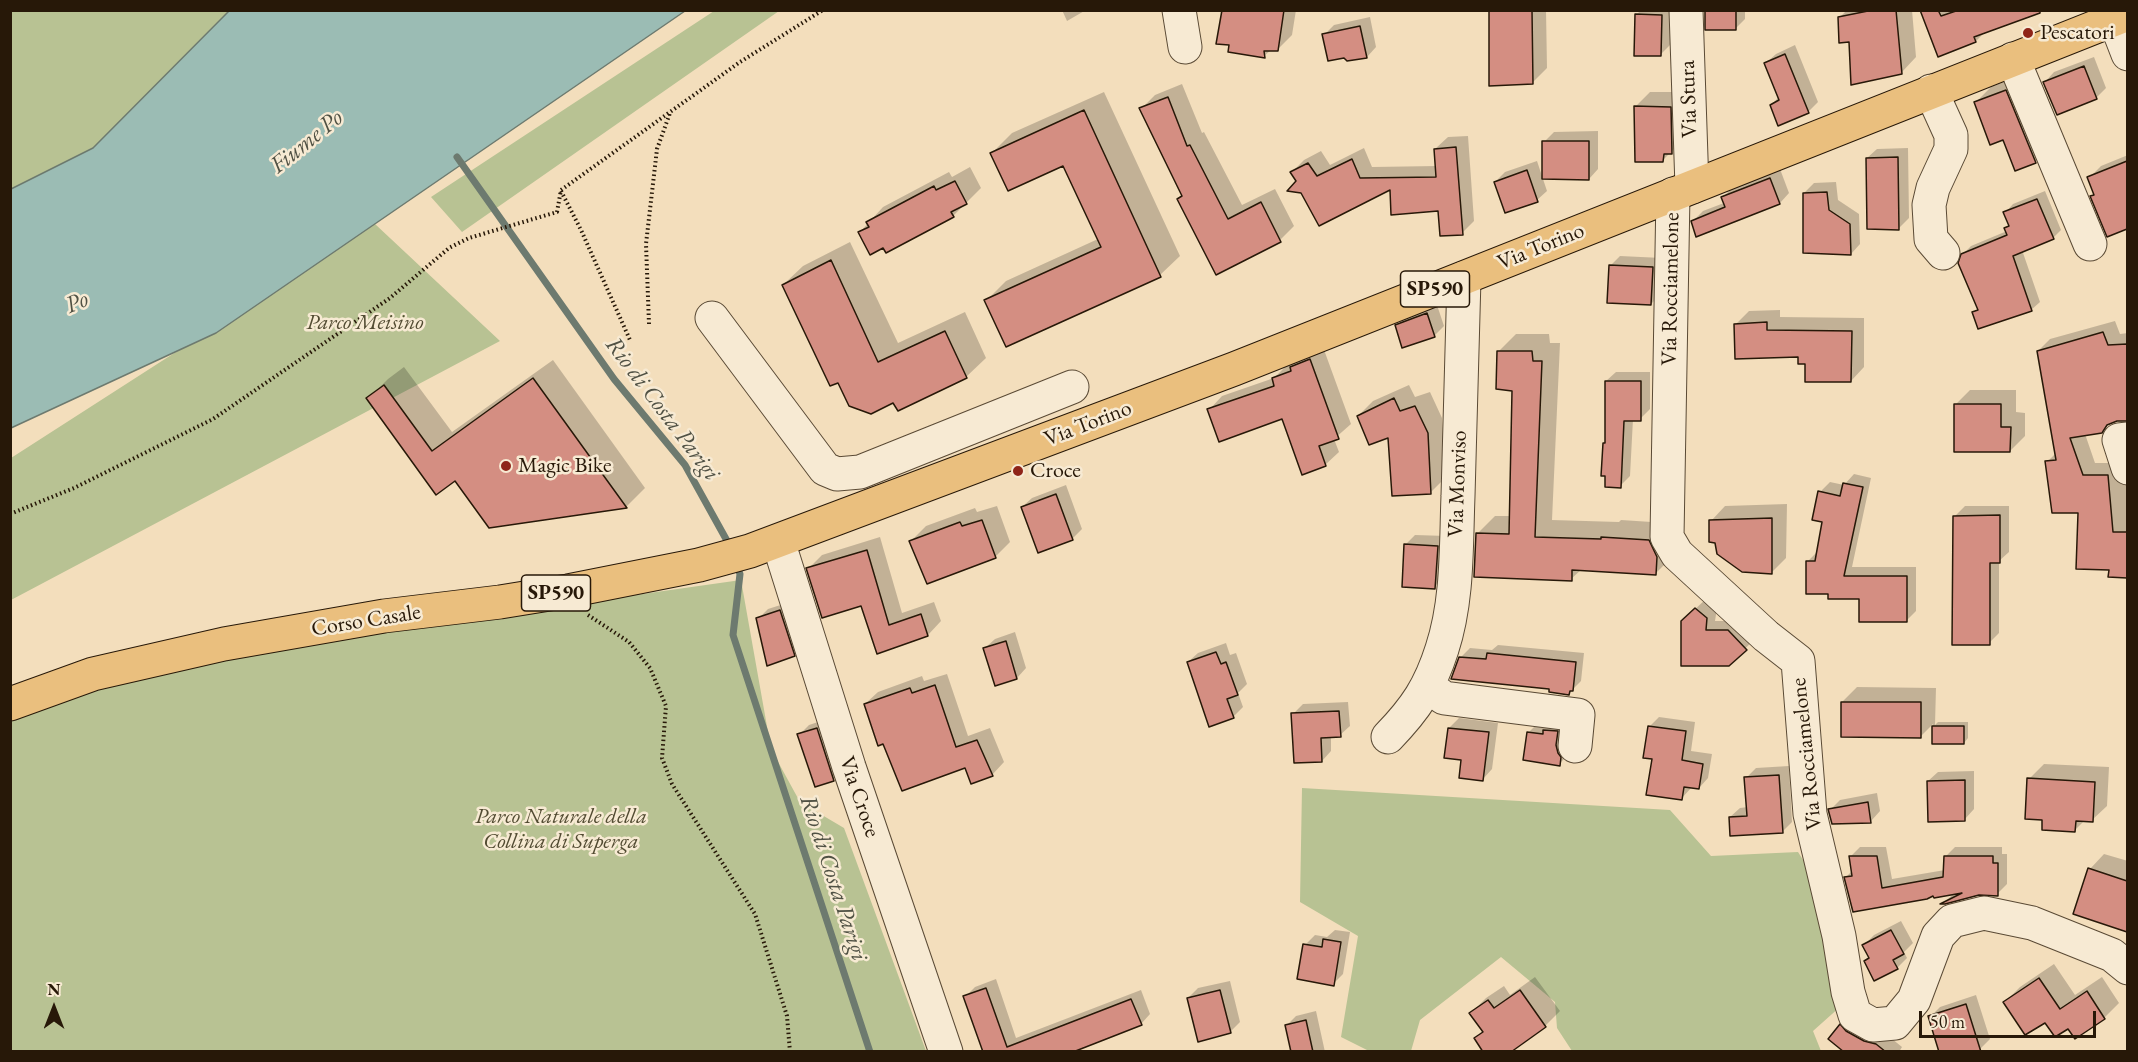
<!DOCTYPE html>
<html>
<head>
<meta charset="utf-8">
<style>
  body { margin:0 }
  #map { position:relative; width:2138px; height:1062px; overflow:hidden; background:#f3debc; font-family:"EB Garamond",serif }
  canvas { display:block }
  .frame { position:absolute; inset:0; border:12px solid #271808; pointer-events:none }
  .north { position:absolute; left:24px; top:978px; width:60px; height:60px; -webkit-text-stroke:4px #f7ead3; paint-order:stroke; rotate:0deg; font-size:16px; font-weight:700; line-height:24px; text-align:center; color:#271808 }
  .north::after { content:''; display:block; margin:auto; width:21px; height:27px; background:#271808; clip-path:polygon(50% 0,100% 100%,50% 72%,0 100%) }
  .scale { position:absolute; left:1919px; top:1011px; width:177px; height:27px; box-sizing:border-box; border:3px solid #271808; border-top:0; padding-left:8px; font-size:18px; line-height:21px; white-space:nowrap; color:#271808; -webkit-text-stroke:4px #f7ead3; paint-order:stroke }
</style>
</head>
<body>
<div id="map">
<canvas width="2138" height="1062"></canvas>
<div class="frame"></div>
<div class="north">N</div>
<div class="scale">50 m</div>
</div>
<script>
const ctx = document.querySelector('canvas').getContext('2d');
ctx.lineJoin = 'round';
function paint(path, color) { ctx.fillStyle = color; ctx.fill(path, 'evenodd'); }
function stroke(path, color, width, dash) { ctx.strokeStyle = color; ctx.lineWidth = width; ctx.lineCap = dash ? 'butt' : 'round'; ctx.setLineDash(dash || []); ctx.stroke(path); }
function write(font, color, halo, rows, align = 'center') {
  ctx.font = font + ' "EB Garamond",serif'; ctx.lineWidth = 5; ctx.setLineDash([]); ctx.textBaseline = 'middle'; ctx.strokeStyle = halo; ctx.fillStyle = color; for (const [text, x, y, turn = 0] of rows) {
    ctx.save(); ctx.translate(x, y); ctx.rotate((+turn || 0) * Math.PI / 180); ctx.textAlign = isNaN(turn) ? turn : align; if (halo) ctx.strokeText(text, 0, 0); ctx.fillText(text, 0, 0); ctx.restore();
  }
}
const green = new Path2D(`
  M 11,11 L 229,11 L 93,148 L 11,189 Z
  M 714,11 L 779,11 L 462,232 L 431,197 Z
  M 375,224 L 500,341 L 11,600 L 11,458 Z
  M 741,580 L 771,749 L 800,802 L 844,828 L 926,1051 L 11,1051 L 10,717 L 105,684 L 346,636 Z
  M 1302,788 L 1670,810 L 1711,856 L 1798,852 L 1848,931 L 1841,1006 L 1813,1031 L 1821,1051 L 1572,1051 L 1557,1028 L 1555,1002 L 1501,957 L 1420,1020 L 1411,1051 L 1369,1051 L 1341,1037 L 1358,936 L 1300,902 Z`);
const water = new Path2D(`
  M 229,11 L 685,11 L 216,333 L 11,428 L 11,189 L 93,148 Z`);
const shadow = new Path2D(`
  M 1062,10 L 1086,10 L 1067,21 Z
  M 1224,10 L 1296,10 L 1292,35 L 1277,50 L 1271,50 L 1264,56 Z
  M 1491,10 L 1546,10 L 1547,68 L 1532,83 Z
  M 1641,10 L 1677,10 L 1671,25 L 1670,45 L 1660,55 L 1636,15 Z
  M 1706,10 L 1745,10 L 1745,19 L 1735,29 Z
  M 1847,10 L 1912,10 L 1916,57 L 1902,72 L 1850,41 L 1840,17 Z
  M 1921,10 L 2042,10 L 1985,32 L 1976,41 L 1939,55 Z
  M 1370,17 L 1376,47 L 1367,57 L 1324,35 L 1334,25 Z
  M 1795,45 L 1818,102 L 1808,112 L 1771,105 L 1779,97 L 1766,63 L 1776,54 Z
  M 2094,57 L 2106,88 L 2096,98 L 2045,82 L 2054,72 Z
  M 2020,76 L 2050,147 L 2035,161 L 1976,102 L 1991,87 Z
  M 1182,84 L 1202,133 L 1204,132 L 1242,205 L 1275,189 L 1294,226 L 1280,240 L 1179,199 L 1183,195 L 1141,109 L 1155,95 Z
  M 1104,92 L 1180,256 L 1160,275 L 1007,345 L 986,301 L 1006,281 L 1098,239 L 1064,164 L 992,153 L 1012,133 Z
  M 1650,92 L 1685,92 L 1686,137 L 1662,161 L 1635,107 Z
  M 1598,131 L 1598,169 L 1589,179 L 1544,142 L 1554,132 Z
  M 1468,136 L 1474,221 L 1462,233 L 1440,209 L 1391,188 L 1298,181 L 1292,172 L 1304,160 L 1321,151 L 1330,165 L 1364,148 L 1372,167 L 1437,166 L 1435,149 L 1448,137 Z
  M 1908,148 L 1909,218 L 1899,228 L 1867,158 L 1877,149 Z
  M 2128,155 L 2128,227 L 2108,235 L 2092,197 L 2095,194 L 2089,178 L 2101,166 Z
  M 1537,161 L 1547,191 L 1537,200 L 1495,182 L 1505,172 Z
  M 970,167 L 981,188 L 953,216 L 884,246 L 860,232 L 883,207 L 949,172 L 952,177 Z
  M 1780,169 L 1789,193 L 1780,203 L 1693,221 L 1703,211 L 1724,203 L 1722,198 L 1732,188 Z
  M 1836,182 L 1838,200 L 1859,214 L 1860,244 L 1851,254 L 1804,193 L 1814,183 Z
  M 2045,191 L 2061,230 L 2053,238 L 2022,250 L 2040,302 L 2031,310 L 1973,313 L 1979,307 L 1962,255 L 1971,246 L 2007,231 L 2006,228 L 2010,224 L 2005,213 L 2013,204 Z
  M 850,242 L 898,343 L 965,312 L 986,358 L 966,377 L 894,401 L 783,285 L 803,266 Z
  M 1620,256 L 1662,258 L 1661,294 L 1651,304 L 1610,266 Z
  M 1437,305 L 1444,326 L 1434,336 L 1397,326 L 1406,316 Z
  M 1780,310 L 1780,317 L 1864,318 L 1864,367 L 1851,381 L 1806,362 L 1800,356 L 1736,324 L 1749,311 Z
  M 2115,321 L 2120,334 L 2128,333 L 2128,420 L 2117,420 L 2110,422 L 2101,431 L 2085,434 L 2095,463 L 2123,463 L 2128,470 L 2128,576 L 2110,576 L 2110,569 L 2079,512 L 2047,462 L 2056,453 L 2038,351 L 2050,339 Z
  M 1516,334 L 1549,334 L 1550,343 L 1560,343 L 1552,520 L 1619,522 L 1621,520 L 1667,523 L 1673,556 L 1655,574 L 1582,569 L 1571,579 L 1477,534 L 1495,516 L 1511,516 L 1513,390 L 1498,352 Z
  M 1323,347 L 1351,424 L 1334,439 L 1339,452 L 1325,465 L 1283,417 L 1209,410 L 1222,396 L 1274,378 L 1287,365 Z
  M 553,360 L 645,488 L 626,507 L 455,479 L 368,399 L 388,379 L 404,367 L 452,432 Z
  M 1616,372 L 1650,372 L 1650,409 L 1640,419 L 1633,419 L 1630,476 L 1620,486 L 1605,443 L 1607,441 L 1606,381 Z
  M 1409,385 L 1415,397 L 1430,392 L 1442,418 L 1445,478 L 1430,493 L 1390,435 L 1358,416 L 1373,401 Z
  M 1970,390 L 2016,390 L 2016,412 L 2025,413 L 2025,436 L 2010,451 L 1955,405 Z
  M 1854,474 L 1871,478 L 1852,567 L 1916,567 L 1916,611 L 1906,621 L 1860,597 L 1829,592 L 1807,562 L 1817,552 L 1824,521 L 1820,492 L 1830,482 L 1844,485 Z
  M 1066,485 L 1082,529 L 1072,539 L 1022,507 L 1032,498 Z
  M 1787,504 L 1786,558 L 1771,573 L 1711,521 L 1725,506 Z
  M 997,506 L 1010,542 L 995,557 L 911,541 L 926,526 L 975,508 L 977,512 Z
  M 1965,506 L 2009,506 L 2009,552 L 1999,561 L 1999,633 L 1989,643 L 1955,516 Z
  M 1415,535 L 1447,536 L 1444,577 L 1434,587 L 1405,545 Z
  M 880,537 L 902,613 L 934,602 L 941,621 L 928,635 L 878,652 L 862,604 L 808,569 L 822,555 Z
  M 1706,599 L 1717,608 L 1715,621 L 1738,621 L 1755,639 L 1728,665 L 1693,611 Z
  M 790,602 L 804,645 L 794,655 L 758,619 L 768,609 Z
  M 1015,632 L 1026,668 L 1017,678 L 996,684 L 985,648 L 995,639 Z
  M 1226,643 L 1230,655 L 1236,653 L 1247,684 L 1238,693 L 1243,707 L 1233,717 L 1188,662 L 1198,653 Z
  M 1498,645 L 1584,653 L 1581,681 L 1569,693 L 1460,658 L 1470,648 L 1492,650 Z
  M 947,674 L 968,736 L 990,728 L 1004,762 L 992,775 L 966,766 L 865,704 L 878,692 L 922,676 L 924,681 Z
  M 1857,687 L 1936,688 L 1935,725 L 1938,722 L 1968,722 L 1968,738 L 1964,743 L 1933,743 L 1933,724 L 1920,737 L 1842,702 Z
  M 1348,702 L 1350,726 L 1340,735 L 1331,736 L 1331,751 L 1322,761 L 1293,714 L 1303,704 Z
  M 1659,717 L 1695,722 L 1691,751 L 1712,754 L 1708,778 L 1699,788 L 1692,787 L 1681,799 L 1653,758 L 1649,727 Z
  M 1459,718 L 1498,723 L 1492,769 L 1483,779 L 1463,759 L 1449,728 Z
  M 827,719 L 843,770 L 833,779 L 799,735 L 809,725 Z
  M 1567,722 L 1569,754 L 1559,764 L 1528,733 L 1538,723 Z
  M 2044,764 L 2109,767 L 2107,806 L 2092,820 L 2085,820 L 2075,830 L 2044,819 L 2029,779 Z
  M 1789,766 L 1792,822 L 1783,831 L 1730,817 L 1740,808 L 1748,807 L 1746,778 L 1756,768 Z
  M 1974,771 L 1974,809 L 1965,819 L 1928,781 L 1938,772 Z
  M 1877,793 L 1880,811 L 1871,821 L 1830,810 L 1840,800 Z
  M 1860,847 L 1886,847 L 1892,879 L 1945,870 L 1945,857 L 1955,847 L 2002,847 L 2002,854 L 2007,854 L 2007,884 L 1997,894 L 1979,893 L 1945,902 L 1954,893 L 1933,894 L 1854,910 L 1846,877 L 1852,871 L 1850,857 Z
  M 2104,854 L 2128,861 L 2128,926 L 2124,930 L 2090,869 Z
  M 1901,921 L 1913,943 L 1904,952 L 1907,958 L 1897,968 L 1866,961 L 1870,957 L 1864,945 L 1874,935 Z
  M 1335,930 L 1350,932 L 1343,974 L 1333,984 L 1305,945 L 1315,935 L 1327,937 Z
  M 2054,964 L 2075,995 L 2102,977 L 2119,1003 L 2104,1018 L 2075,1037 L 2068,1027 L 2045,1021 L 2005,1002 L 2020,987 Z
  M 1535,977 L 1560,1011 L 1545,1026 L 1476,1038 L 1483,1030 L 1471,1013 L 1486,998 L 1504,986 L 1510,995 Z
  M 996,979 L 1016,1038 L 1141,990 L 1150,1014 L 1141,1024 L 1067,1052 L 978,1052 L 984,1049 L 965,997 L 975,987 Z
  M 1230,981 L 1240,1022 L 1230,1032 L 1188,998 L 1198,988 Z
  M 1976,995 L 1990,1039 L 1980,1049 L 1971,1052 L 1930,1017 L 1940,1007 Z
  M 1316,1011 L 1325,1052 L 1293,1052 L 1287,1025 L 1296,1016 Z
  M 1850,1015 L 1886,1034 L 1902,1047 L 1899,1052 L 1846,1052 L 1841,1025 Z`);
const stream = new Path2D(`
  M 457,157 L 614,379 L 685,465 L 731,548
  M 736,564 L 740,574 L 733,635 L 870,1052`);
const building = new Path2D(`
  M 1222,10 L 1284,10 L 1278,51 L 1264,51 L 1265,58 L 1228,52 L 1229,45 L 1216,44 Z
  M 1489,10 L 1532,10 L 1533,84 L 1489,86 Z
  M 1705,10 L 1736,10 L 1736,30 L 1705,30 Z
  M 1873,10 L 1896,10 L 1902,74 L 1851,85 L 1849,42 L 1839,43 L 1838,17 Z
  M 1920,10 L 1938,10 L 1941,16 L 1959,10 L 2040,10 L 2040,13 L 1974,37 L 1976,42 L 1938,57 Z
  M 1635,14 L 1662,15 L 1661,56 L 1634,56 Z
  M 1360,26 L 1367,58 L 1347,61 L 1344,58 L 1328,61 L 1322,34 Z
  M 1785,54 L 1809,113 L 1778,126 L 1770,105 L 1779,100 L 1764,63 Z
  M 2084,66 L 2097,99 L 2057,115 L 2043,82 Z
  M 2006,90 L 2036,163 L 2015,171 L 2003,140 L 1990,145 L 1974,102 Z
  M 1168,97 L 1187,146 L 1190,145 L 1228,219 L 1261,202 L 1281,242 L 1216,275 L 1177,199 L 1182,196 L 1139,108 Z
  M 1634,106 L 1671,107 L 1672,154 L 1664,154 L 1663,162 L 1635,162 Z
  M 1084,110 L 1161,277 L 1006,347 L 984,300 L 1101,247 L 1063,166 L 1008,191 L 990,153 Z
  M 1542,141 L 1589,141 L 1589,180 L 1542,179 Z
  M 1456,147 L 1463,235 L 1440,236 L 1438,211 L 1391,215 L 1390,190 L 1319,226 L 1301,193 L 1287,191 L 1296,181 L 1290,172 L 1308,163 L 1317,176 L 1352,159 L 1360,178 L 1436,177 L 1434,149 Z
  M 1898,157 L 1899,230 L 1867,229 L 1866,158 Z
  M 2127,161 L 2127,229 L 2107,237 L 2090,196 L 2094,195 L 2087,177 Z
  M 1527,170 L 1538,202 L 1505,213 L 1494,182 Z
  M 1770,178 L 1780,204 L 1696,237 L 1691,221 L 1725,207 L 1721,197 Z
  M 955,181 L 967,204 L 951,212 L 954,217 L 886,253 L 883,248 L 870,255 L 858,232 L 869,227 L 866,222 L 934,186 L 936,190 Z
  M 1827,192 L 1829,210 L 1850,224 L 1851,255 L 1803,253 L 1803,193 Z
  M 2037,199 L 2054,239 L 2013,256 L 2032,311 L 1978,329 L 1972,312 L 1978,310 L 1958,263 L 1961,254 L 2007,235 L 2004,228 L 2009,226 L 2003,212 Z
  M 831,260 L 878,362 L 945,331 L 967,378 L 898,411 L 893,403 L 871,414 L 849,406 L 838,383 L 830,386 L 782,285 Z
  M 1609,265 L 1653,267 L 1651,305 L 1607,303 Z
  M 1427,313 L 1435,337 L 1402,348 L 1395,325 Z
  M 1767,322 L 1767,330 L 1852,331 L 1851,382 L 1805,382 L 1805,364 L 1798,364 L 1798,357 L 1735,359 L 1734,324 Z
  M 2103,332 L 2108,345 L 2127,344 L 2127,421 L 2117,421 L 2107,425 L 2102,433 L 2070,438 L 2083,475 L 2108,475 L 2113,532 L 2127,532 L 2127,578 L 2108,577 L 2109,570 L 2076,569 L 2078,513 L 2052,513 L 2045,461 L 2056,460 L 2037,351 Z
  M 1497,351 L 1532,351 L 1533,361 L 1542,361 L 1535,537 L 1601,539 L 1601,537 L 1649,540 L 1657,557 L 1656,575 L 1572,570 L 1572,581 L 1474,577 L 1476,533 L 1509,534 L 1512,391 L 1496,389 Z
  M 1310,359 L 1339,439 L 1319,446 L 1326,466 L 1302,475 L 1282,419 L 1219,442 L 1207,409 L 1274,386 L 1272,378 L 1291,371 L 1290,367 Z
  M 533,378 L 627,508 L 489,528 L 455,481 L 436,495 L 366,398 L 384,385 L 432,451 Z
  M 1605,381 L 1641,381 L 1641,421 L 1624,421 L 1621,488 L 1605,487 L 1605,476 L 1601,476 L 1603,443 L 1605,443 Z
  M 1394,398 L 1400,411 L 1415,406 L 1428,433 L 1431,494 L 1392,496 L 1388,438 L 1369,445 L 1357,416 Z
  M 1954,404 L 2001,404 L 2001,427 L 2011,427 L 2010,452 L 1954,452 Z
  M 1843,483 L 1863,487 L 1844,576 L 1907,576 L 1907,622 L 1859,622 L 1859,599 L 1828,599 L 1828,594 L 1806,594 L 1806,561 L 1815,561 L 1822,522 L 1812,520 L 1818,491 L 1840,496 Z
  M 1056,494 L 1073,540 L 1038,553 L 1021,507 Z
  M 2000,515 L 2000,563 L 1990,563 L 1990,645 L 1952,645 L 1953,516 Z
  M 1772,518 L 1772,574 L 1742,572 L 1717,554 L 1715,543 L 1709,542 L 1709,520 Z
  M 982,520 L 996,558 L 927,584 L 909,541 L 960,522 L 962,526 Z
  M 1404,544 L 1438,546 L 1435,589 L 1402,587 Z
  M 867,550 L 889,625 L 921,614 L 928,636 L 877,654 L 861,606 L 822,618 L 806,568 Z
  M 1695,608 L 1707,618 L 1706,630 L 1728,630 L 1747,650 L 1729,666 L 1681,666 L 1681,621 Z
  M 780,610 L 795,656 L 767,666 L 756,618 Z
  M 1006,641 L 1017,679 L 995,686 L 983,648 Z
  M 1216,652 L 1221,664 L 1226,662 L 1238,695 L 1227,699 L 1234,718 L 1209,727 L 1187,662 Z
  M 1487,653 L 1576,662 L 1573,691 L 1570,691 L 1569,695 L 1549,692 L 1549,689 L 1451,679 L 1459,657 L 1486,659 Z
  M 935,685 L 956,747 L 977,740 L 993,776 L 971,784 L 965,768 L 902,791 L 883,744 L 878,746 L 864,704 L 910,688 L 912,693 Z
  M 1841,702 L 1921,702 L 1921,738 L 1841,737 Z
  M 1339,711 L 1341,737 L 1321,738 L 1322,762 L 1294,763 L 1291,713 Z
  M 1648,726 L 1686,731 L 1682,760 L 1703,764 L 1699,789 L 1684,787 L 1682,800 L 1646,795 L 1652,759 L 1643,758 Z
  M 1932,726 L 1964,726 L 1964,744 L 1932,744 Z
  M 817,728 L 834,781 L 815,787 L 797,734 Z
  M 1448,728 L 1489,732 L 1483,781 L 1459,778 L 1461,760 L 1444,758 Z
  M 1543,730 L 1558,731 L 1556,745 L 1558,753 L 1561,757 L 1560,766 L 1523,760 L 1527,732 L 1543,734 Z
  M 1779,775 L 1783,833 L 1730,836 L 1729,817 L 1747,816 L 1744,777 Z
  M 2027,778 L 2095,782 L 2093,822 L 2076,821 L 2075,832 L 2042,830 L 2042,820 L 2025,819 Z
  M 1965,780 L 1965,821 L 1928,822 L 1927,781 Z
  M 1868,802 L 1871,823 L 1832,824 L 1828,809 Z
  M 1849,856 L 1877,856 L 1882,888 L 1943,877 L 1944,856 L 1993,856 L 1993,863 L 1998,863 L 1998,896 L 1979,895 L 1945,904 L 1940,904 L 1962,893 L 1934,898 L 1933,896 L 1927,899 L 1853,912 L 1844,877 L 1852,876 Z
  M 2088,868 L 2127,881 L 2127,932 L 2073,914 Z
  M 1891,930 L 1904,954 L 1893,960 L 1898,969 L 1874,981 L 1864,961 L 1869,958 L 1862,945 Z
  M 1323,939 L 1341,942 L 1334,986 L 1297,979 L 1303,944 L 1322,947 Z
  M 2039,978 L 2060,1009 L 2087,991 L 2105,1019 L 2075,1039 L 2068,1029 L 2055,1037 L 2045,1023 L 2025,1035 L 2003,1002 Z
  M 986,988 L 1007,1047 L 1131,999 L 1142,1025 L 1073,1052 L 983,1052 L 963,996 Z
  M 1220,990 L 1231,1033 L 1198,1042 L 1187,998 Z
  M 1520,990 L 1546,1027 L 1511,1052 L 1483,1052 L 1474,1038 L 1483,1032 L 1469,1013 L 1488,1000 L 1494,1008 Z
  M 1966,1004 L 1981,1052 L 1939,1052 L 1928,1016 Z
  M 1306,1020 L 1313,1052 L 1291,1052 L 1285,1025 Z
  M 1840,1024 L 1846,1031 L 1864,1041 L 1876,1044 L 1886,1052 L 1844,1052 L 1828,1039 Z`);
const path = new Path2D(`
  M 561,191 L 581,230 L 630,340
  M 649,324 L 646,244 L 657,149 L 670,113
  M 10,514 L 74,488 L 213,419 L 390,298 L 449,248 L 469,238 L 557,212 L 561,190 L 740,62 L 823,10
  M 588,615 L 629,642 L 650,668 L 666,706 L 662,758 L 672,784 L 755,914 L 787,1016 L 790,1052`);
const minor = new Path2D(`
  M 1179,10 L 1185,47
  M 1686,10 L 1692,187
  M 2111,10 L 2128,54
  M 2013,59 L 2090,244
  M 1931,91 L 1951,135 L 1951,149 L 1933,188 L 1929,205 L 1931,239 L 1943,253
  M 1673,194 L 1667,537 L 1677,554 L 1766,636 L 1798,661 L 1810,814 L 1839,936 L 1848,992 L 1855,1015 L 1873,1025 L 1895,1023 L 1914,1000 L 1938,936 L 1952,921 L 1984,913 L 2032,923 L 2112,955 L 2128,968
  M 712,318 L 825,469 L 837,474 L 860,472 L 1072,387
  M 2128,439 L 2119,440 L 2128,468
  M 778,541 L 849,767 L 946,1052
  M 1428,686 L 1444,698 L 1578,715 L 1575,746
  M 1388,737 C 1416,708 1430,687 1442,649 C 1458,600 1456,547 1458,496 C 1460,423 1462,350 1464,278`);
const major = new Path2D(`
  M 10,704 L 93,674 L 224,644 L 384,616 L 500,602 L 568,591 L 699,565 L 750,551 L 1234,369 L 2128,14`);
const markers = [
  [2028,33,6,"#8f2418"],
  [506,466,6,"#8f2418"],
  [1018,471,6,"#8f2418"]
];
const shields = [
  [1435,289,69],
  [556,593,69]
];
const shieldNames = [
  ["SP590",1435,289],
  ["SP590",556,593]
];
const poiNames = [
  ["Pescatori",2040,33],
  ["Magic Bike",518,466],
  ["Croce",1030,471]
];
const streetNames = [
  ["Via Stura",1689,99,-92],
  ["Via Torino",1541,247,-22],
  ["Via Rocciamelone",1671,289,-89],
  ["Via Torino",1088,424,-21],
  ["Via Monviso",1458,484,-88],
  ["Corso Casale",366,621,-9],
  ["Via Rocciamelone",1807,754,-96],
  ["Via Croce",859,797,71]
];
const parkNames = [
  ["Parco Meisino",365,323],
  ["Parco Naturale della",561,817],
  ["Collina di Superga",561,842]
];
const waterNames = [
  ["Fiume Po",307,142,-39],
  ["Po",77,303,-24],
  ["Rio di Costa Parigi",662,409,53],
  ["Rio di Costa Parigi",833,878,72]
];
paint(green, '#b8c293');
paint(water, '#9bbcb4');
stroke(water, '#6d7a6f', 1.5);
paint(shadow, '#0003');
stroke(stream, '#6d7a6f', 7);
paint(building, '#d48e82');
stroke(building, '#271808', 1.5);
stroke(minor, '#5a4a35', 35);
stroke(major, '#271808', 35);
stroke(path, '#271808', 4, [1.5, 3]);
stroke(minor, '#f7ead3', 33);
stroke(major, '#eabf7e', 33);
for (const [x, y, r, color] of markers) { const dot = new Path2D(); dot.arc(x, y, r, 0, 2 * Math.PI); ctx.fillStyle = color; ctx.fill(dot); stroke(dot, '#f7ead3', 2); }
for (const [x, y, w] of shields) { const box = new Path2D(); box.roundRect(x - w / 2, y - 18, w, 36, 4.5); ctx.fillStyle = '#f7ead3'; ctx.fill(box); stroke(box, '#271808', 1.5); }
write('bold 21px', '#271808', null, shieldNames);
write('22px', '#271808', '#f7ead3', poiNames, 'left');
write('22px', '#271808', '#f7ead3', streetNames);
write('italic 22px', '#524b32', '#f7ead3', parkNames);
write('italic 24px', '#505144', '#f7ead3', waterNames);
</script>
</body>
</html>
